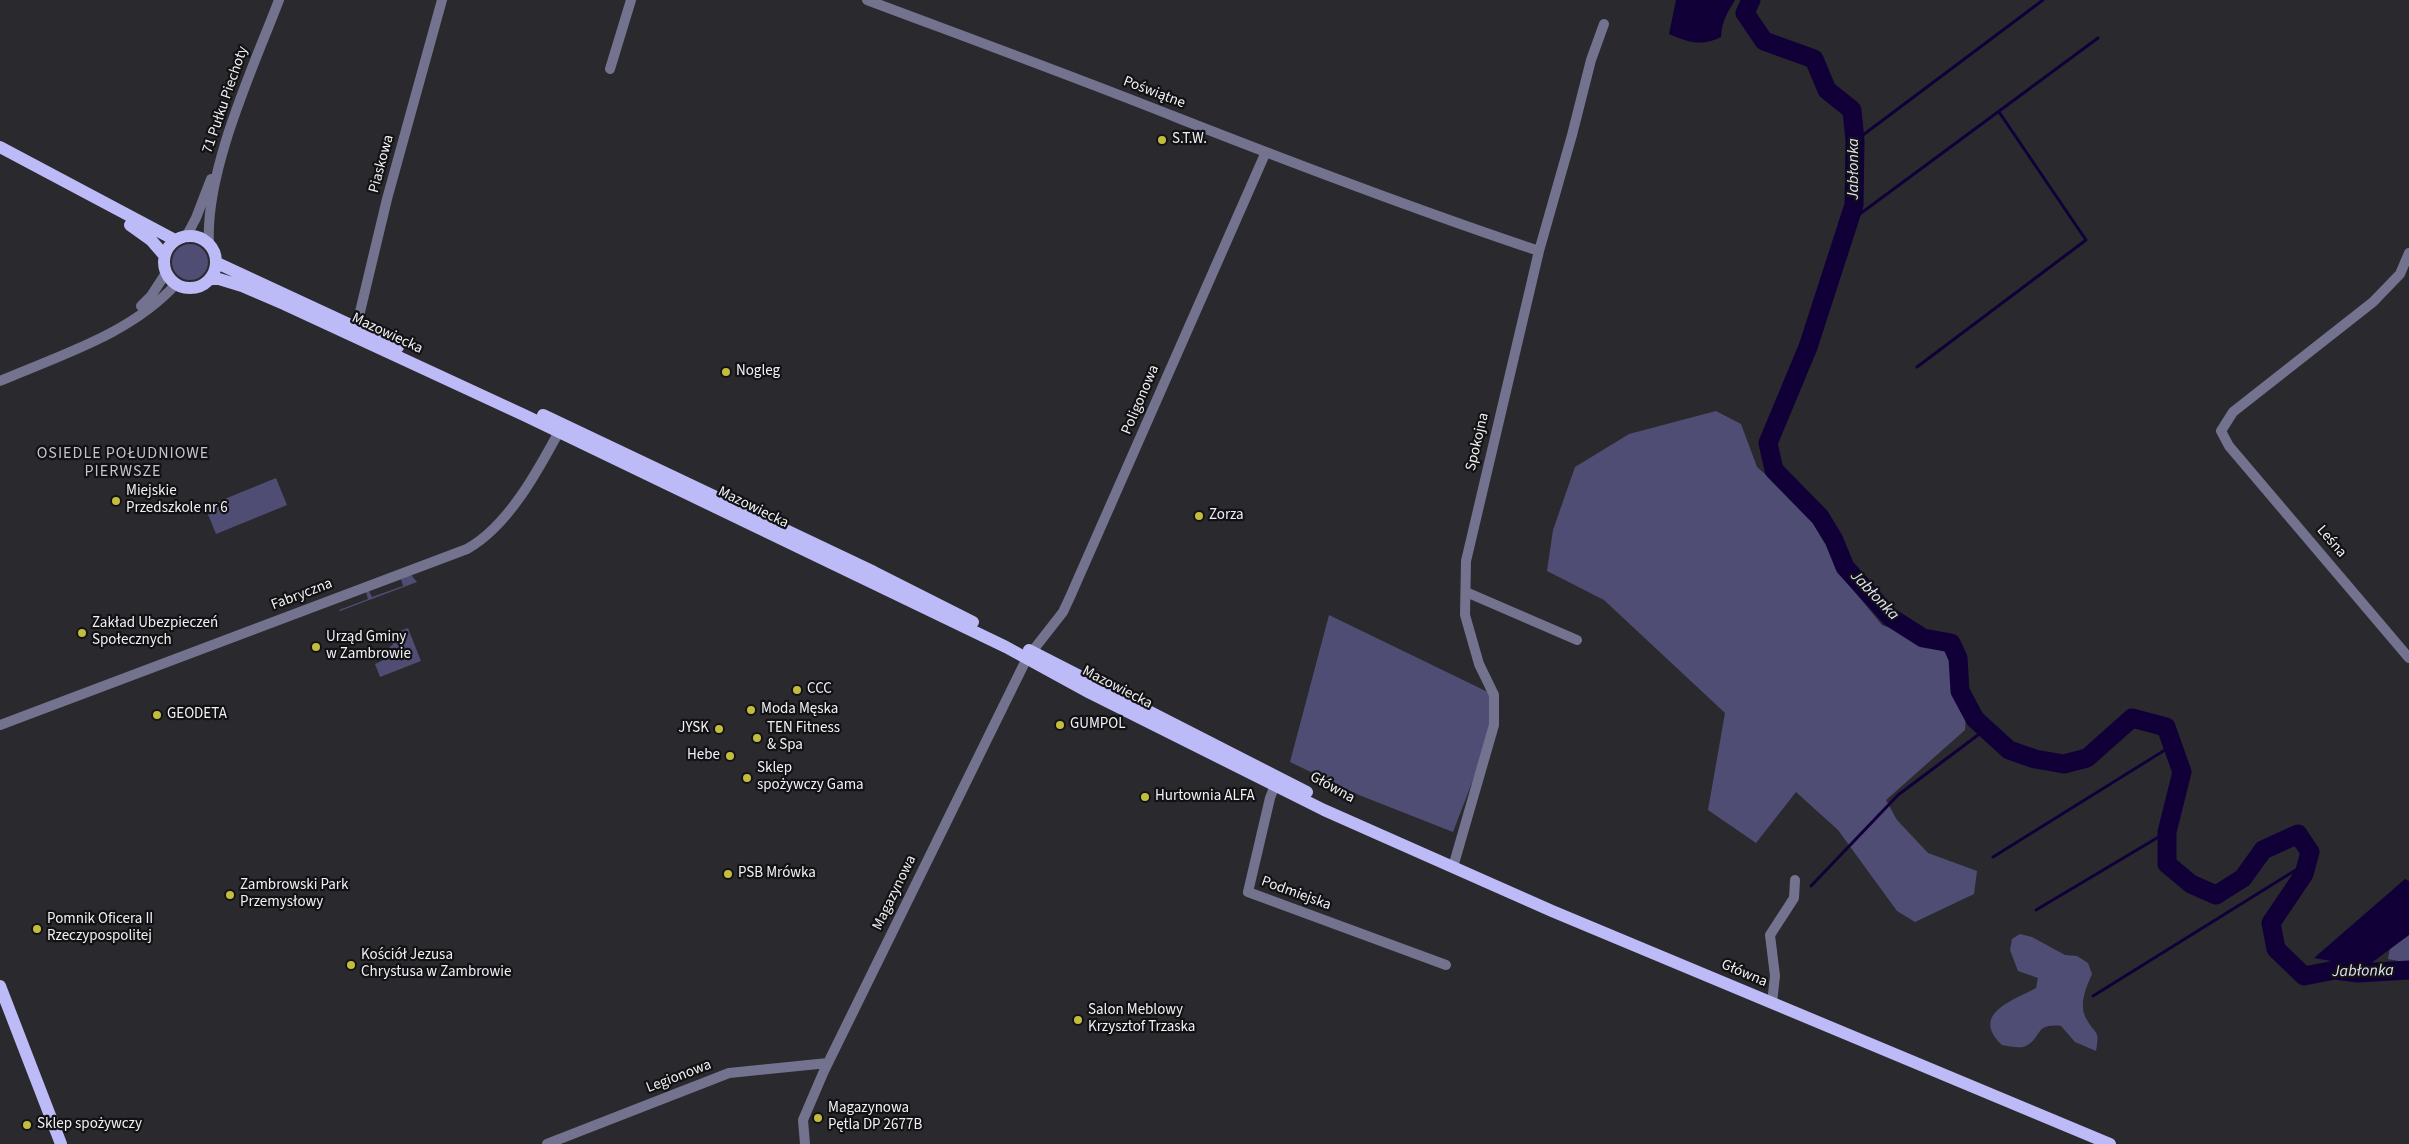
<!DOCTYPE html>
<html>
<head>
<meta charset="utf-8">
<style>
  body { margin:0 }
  canvas { display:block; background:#29292e }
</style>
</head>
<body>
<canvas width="2409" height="1144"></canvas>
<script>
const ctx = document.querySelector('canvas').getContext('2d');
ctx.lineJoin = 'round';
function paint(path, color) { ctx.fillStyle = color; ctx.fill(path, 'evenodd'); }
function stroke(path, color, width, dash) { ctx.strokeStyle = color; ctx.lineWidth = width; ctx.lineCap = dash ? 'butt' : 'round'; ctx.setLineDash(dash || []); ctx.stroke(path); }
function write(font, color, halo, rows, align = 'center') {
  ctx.font = font + ' "Source Sans 3",sans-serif'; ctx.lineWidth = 4.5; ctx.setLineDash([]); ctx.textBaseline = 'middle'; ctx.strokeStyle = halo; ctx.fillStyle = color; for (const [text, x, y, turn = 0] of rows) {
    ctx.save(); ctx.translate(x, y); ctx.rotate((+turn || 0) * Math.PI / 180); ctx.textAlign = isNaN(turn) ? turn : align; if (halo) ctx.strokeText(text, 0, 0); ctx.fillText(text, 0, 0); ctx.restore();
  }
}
const green = new Path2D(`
  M172 262a18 18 0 1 1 36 0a18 18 0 1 1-36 0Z
  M 1716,411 L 1741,424 L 1757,467 L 1811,515 L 1845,580 L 1882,625 L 1935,644 L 1948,653 L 1953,693 L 1966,713 L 1965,730 L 1886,800 L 1897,820 L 1928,853 L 1977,871 L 1974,894 L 1915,922 L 1897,911 L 1838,830 L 1796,792 L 1756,843 L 1708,810 L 1725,713 L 1604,600 L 1547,571 L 1553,530 L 1575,467 L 1629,434 Z
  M 276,478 L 287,505 L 216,534 L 205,507 Z
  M 411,575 L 417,582 L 340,611 L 339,610 L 368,599 L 366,592 L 369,591 L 372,597 L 403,586 L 401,579 Z
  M 1329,615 L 1494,695 L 1494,725 L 1453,832 L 1359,795 L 1290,762 Z
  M 408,628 L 421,661 L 380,677 L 375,664 L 392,656 L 389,647 L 393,645 L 389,635 Z
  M 2020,934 L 2032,937 L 2065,955 L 2077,956 L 2088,963 L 2092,974 C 2086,988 2078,1005 2087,1020 C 2096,1036 2100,1029 2096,1051 L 2075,1042 L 2061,1026 C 2034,1023 2043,1037 2026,1046 C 2020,1049 2009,1046 2002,1045 C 1970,1014 2012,1001 2036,988 L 2038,978 L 2018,971 L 2010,950 L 2012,939 Z
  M 2409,935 L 2409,963 L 2388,959 L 2390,948 Z`);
const water = new Path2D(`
  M 1676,0 L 1735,0 C 1727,13 1722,21 1721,37 C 1702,47 1687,42 1669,34 Z
  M 2405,879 L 2409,881 L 2409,935 L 2366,967 L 2314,958 Z`);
const stream = new Path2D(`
  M 1855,141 L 2043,0
  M 1849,222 L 2098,38
  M 1917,367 L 2086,240 L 1999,112
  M 1993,857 L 2173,745
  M 1811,886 L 1898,795 L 1986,729
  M 2036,910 L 2167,832
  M 2093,996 L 2307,863`);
const river = new Path2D(`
  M 1751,0 L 1745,13 L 1764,41 L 1814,59 L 1827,90 L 1852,110 L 1855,141 L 1854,205 L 1808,347 L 1768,443 L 1774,470 L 1820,517 L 1834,540 L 1845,567 L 1890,617 L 1923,638 L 1951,643 L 1958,658 L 1960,691 L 1975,719 L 2009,750 L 2035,759 L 2064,764 L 2087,758 L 2132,718 L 2166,727 L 2182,772 L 2167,832 L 2167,864 L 2191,884 L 2216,895 L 2243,878 L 2263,850 L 2298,834 L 2310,852 L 2304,874 L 2271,923 L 2276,949 L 2304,976 L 2335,970 L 2358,973 L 2409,970`);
const minor = new Path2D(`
  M 867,0 C 971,39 1075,77 1178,118 C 1298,165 1416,210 1539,251
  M 610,69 L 631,0
  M 2409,253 L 2400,274 L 2373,302 L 2233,412 L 2221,431 L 2229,446 L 2409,658
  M 351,334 L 359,316 L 387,199 L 442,0
  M 1466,592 L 1577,640
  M 0,725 L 467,549 C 509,526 540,467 562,426
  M 1277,780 L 1270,798 L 1248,892 L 1446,965
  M 1453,867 L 1494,725 L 1494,695 L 1479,664 L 1465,615 L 1466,561 L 1539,251 L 1572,135 L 1591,60 L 1604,24
  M 1772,1003 L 1775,976 L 1770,935 L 1794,898 L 1795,880
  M 547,1144 L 729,1073 L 828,1063
  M 805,1144 L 803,1120 L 824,1071 L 1027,658 L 1063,612 L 1070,597 L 1265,154`);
const tertiary = new Path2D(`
  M 187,235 L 196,218 L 211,179
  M 209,243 C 205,171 253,68 279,0
  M 141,306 L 151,296 L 166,273
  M 0,381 C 60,355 131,334 176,284`);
const primary = new Path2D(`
  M 0,147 L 175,240
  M 130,225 L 151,240 L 164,255
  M164 262a26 26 0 1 1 52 0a26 26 0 1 1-52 0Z
  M 217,263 L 398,347
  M 210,279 L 219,279 L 242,286 L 284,304 L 526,416 L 1006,647 L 1090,693 L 1324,810 L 1552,911 L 2110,1144
  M 543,415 L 874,572 L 973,622
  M 1029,650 L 1307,792
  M 0,986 L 61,1144`);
const markers = [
  [1162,140,5,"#c3bd3e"],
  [726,372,5,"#c3bd3e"],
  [116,501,5,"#c3bd3e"],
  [1199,516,5,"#c3bd3e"],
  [82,633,5,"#c3bd3e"],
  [316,647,5,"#c3bd3e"],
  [797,690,5,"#c3bd3e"],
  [751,710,5,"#c3bd3e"],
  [157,715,5,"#c3bd3e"],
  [1060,725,5,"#c3bd3e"],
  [719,729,5,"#c3bd3e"],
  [757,738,5,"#c3bd3e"],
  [730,756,5,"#c3bd3e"],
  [747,778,5,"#c3bd3e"],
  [1145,797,5,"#c3bd3e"],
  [728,874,5,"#c3bd3e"],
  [230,895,5,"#c3bd3e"],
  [37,929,5,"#c3bd3e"],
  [351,965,5,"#c3bd3e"],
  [1078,1020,5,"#c3bd3e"],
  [818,1118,5,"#c3bd3e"],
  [27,1125,5,"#c3bd3e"]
];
const streetNames = [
  ["Poświątne",1154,93,21],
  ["71 Pułku Piechoty",226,100,-71],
  ["Piaskowa",382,164,-75],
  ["Mazowiecka",387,334,25],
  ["Poligonowa",1141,400,-67],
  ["Spokojna",1478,442,-77],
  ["Mazowiecka",753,508,26],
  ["Leśna",2331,542,49],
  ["Fabryczna",302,595,-21],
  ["Mazowiecka",1117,688,27],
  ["Główna",1332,788,29],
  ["Magazynowa",895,893,-64],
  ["Podmiejska",1296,894,20],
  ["Główna",1744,974,23],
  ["Legionowa",679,1077,-21]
];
const poiNames = [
  ["S.T.W.",1172,140],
  ["Nogleg",736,372],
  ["Miejskie",126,492],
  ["Przedszkole nr 6",126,509],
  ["Zorza",1209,516],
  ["Zakład Ubezpieczeń",92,624],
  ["Społecznych",92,641],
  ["Urząd Gminy",326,638],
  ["w Zambrowie",326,655],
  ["CCC",807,690],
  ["Moda Męska",761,710],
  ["GEODETA",167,715],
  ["GUMPOL",1070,725],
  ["JYSK",709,729,"right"],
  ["TEN Fitness",767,729],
  ["& Spa",767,746],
  ["Hebe",720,756,"right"],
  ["Sklep",757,769],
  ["spożywczy Gama",757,786],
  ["Hurtownia ALFA",1155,797],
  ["PSB Mrówka",738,874],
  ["Zambrowski Park",240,886],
  ["Przemysłowy",240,903],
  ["Pomnik Oficera II",47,920],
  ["Rzeczypospolitej",47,937],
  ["Kościół Jezusa",361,956],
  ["Chrystusa w Zambrowie",361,973],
  ["Salon Meblowy",1088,1011],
  ["Krzysztof Trzaska",1088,1028],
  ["Magazynowa",828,1109],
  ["Pętla DP 2677B",828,1126],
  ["Sklep spożywczy",37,1125]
];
const waterNames = [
  ["Jabłonka",1854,169,-90],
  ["Jabłonka",1874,596,46],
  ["Jabłonka",2363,972,-1]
];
const neighbourhoodNames = [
  ["OSIEDLE POŁUDNIOWE",123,454],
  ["PIERWSZE",123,472]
];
paint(green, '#4f4d73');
paint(water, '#100037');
stroke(stream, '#100037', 3);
stroke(river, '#100037', 19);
stroke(minor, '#73728f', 10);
stroke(tertiary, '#73728f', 10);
stroke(primary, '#bcbaf7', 12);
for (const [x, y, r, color] of markers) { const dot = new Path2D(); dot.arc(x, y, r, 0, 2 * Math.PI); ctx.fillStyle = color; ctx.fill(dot); stroke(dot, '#121214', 2); }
write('15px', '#f1f1f5', '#121214', streetNames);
write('15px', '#f1f1f5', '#121214', poiNames, 'left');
write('italic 16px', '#e1e1f5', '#121214', waterNames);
ctx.letterSpacing = '1px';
write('16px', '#c3c3ca', '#121214', neighbourhoodNames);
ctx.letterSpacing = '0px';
</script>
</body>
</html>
